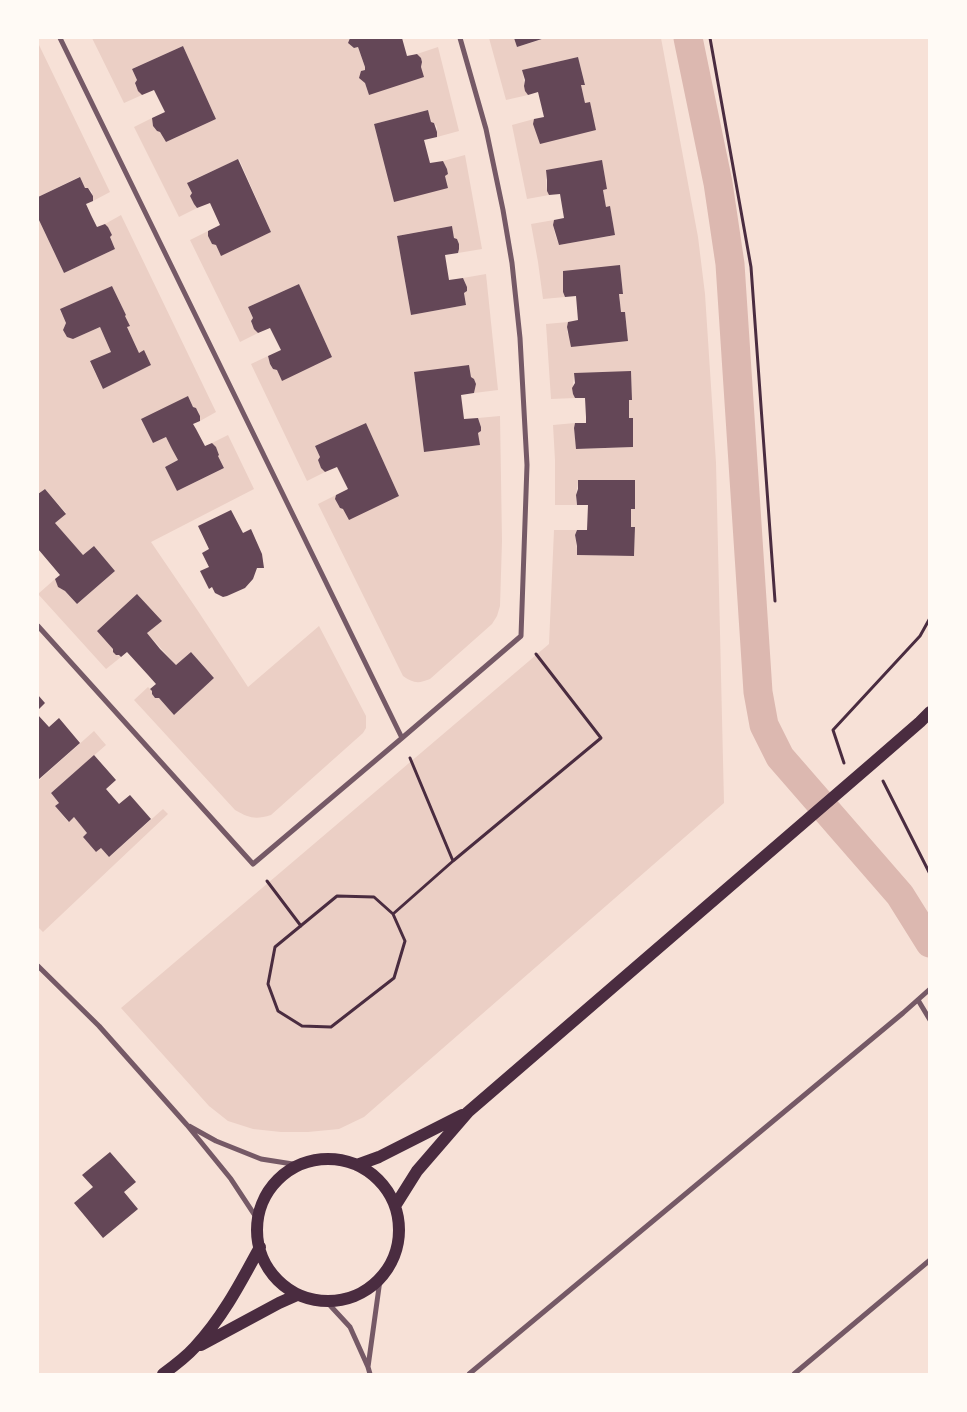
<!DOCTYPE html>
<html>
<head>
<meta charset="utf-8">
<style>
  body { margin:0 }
  #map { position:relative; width:967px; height:1412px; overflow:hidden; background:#f7e1d7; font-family:"Exo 2",sans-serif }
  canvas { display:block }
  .frame { position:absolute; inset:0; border:39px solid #fffaf5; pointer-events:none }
</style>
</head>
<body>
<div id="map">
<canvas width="967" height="1412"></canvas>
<div class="frame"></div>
</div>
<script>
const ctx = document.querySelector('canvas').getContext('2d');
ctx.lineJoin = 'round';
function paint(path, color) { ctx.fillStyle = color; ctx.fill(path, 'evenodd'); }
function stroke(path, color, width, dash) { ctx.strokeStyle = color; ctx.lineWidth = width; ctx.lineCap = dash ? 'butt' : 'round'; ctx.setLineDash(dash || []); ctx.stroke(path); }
const green = new Path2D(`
  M 92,38 L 350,38 L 348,43 L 354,48 L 358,47 L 365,67 L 365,70 L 361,71 L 369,95 L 421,67 C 424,62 421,58 417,54 L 438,47 L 459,131 L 437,137 L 437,127 L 434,123 L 431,122 L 428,110 L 374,124 L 381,150 L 448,188 L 445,176 L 448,174 L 447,169 L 443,161 L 465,155 L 482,249 L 458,253 L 459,244 L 457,239 L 454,238 L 452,226 L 397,236 L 411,315 L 466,305 L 464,293 L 467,291 L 467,287 L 463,278 L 486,274 L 498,390 L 474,393 C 476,386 477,381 471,377 L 469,365 L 414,373 L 424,452 L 479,445 L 478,433 L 481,431 L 481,427 L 478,418 L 500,416 L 502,541 L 500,606 L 497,616 L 492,624 L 430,679 C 418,684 413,683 403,676 L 318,504 L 336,495 L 335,499 L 340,508 L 343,509 L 399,496 L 366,423 L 315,446 L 320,457 L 318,460 L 321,468 L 325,472 L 307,481 L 251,364 L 268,356 L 270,364 L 273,369 L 277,370 L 282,380 L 332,357 L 299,284 L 248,307 L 253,318 L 251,321 L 252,325 L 258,333 L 240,342 L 190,240 L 208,231 L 208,236 L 212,244 L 216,245 L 221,255 L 271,232 L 239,159 L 188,182 L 192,193 L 190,196 L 194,204 L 197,208 L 179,217 L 134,127 L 152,118 L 153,126 L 157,131 L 160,132 L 166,142 L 216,119 L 183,46 L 132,69 L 137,80 L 135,83 L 136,87 L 142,95 L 124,103 Z
  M 489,38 L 514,38 L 517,47 L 546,38 L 661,38 L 698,237 L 705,294 L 716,463 L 724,803 L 364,1117 L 339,1129 L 308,1132 L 281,1132 L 253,1129 L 228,1121 L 209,1106 L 121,1008 L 549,644 L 554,530 L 577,530 L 575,535 L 578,555 L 634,556 L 635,527 L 631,527 L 631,509 L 635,509 L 635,480 L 578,480 C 578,489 574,496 577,505 L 555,505 L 555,460 L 553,425 L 575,423 C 573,432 576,440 577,449 L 633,447 L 633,418 L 629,418 L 629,400 L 632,400 L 631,372 L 574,373 C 574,381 571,390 575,398 L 551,399 L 546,324 L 568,322 L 567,332 L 570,337 L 628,340 L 625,312 L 621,312 L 619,294 L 623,293 L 620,265 L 564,281 L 563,292 L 565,297 L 543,299 L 538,262 L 531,224 L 554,220 C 552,228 556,237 559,245 L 615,235 L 610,207 L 606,207 L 603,190 L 607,189 L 602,161 L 546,170 C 547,179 545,188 549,195 L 527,199 L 512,125 L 534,119 L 535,129 L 538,134 L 590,102 L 585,103 L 581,85 L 585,84 L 578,57 L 523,70 C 524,79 523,88 528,95 L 506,100 Z
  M 39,45 L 110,192 L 93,201 L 92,192 L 88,188 L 85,188 L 79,177 L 38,197 L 38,46 Z
  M 121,215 L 216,412 L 200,421 C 200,415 199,409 193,407 L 188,396 L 141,420 L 153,443 L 166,437 L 178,460 L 165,467 L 177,491 L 224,468 L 218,456 L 219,455 L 216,447 L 212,443 L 228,435 L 254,489 L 151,542 L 198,611 L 248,687 L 319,626 L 366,716 L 366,728 L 363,733 L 271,815 C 255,820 249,818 235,810 L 134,700 L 148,687 L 152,691 L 152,694 L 155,698 L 159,698 L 174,715 L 214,678 L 191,652 L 176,665 L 147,633 L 161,620 L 138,595 L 113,649 C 113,655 117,654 121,657 L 106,669 L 38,594 L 55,579 L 58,587 L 65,591 L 77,604 L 115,571 L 94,546 L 83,555 L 55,523 L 66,513 L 45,489 L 38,494 L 38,218 L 64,273 L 115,249 L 110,237 L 112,235 L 108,227 L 105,224 ZM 112,286 L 126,315 L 125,316 L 127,327 L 139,353 L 144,351 L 151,365 L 103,389 L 90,362 L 111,352 L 100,327 L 73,339 L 63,330 L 66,323 L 60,310 Z
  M 94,731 L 106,745 L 51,793 L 59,803 L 55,806 L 68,822 L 74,817 L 87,833 L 83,837 L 96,852 L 101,848 L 109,857 L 163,809 L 168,814 L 43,932 L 38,927 L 38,779 L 39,780 Z`);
const canal = new Path2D(`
  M 688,38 L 718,183 L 730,264 L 758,692 L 764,725 L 780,757 L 900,895 L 930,943`);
const building = new Path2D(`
  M 350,38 L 402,38 L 407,56 L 417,54 L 421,58 L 422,62 L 421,67 L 424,77 L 369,95 L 365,83 L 359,78 L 361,71 L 365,70 L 365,67 L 358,47 L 354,48 L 348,43 Z
  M 514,38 L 545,38 L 517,47 Z
  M 183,46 L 216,119 L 166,142 L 160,132 L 157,131 L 153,126 L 152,118 L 165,112 L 154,90 L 142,95 L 138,91 L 135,83 L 137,80 L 132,69 Z
  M 578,57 L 585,85 L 581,85 L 585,103 L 590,102 L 596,130 L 540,144 L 533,124 L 534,119 L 544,117 L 538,92 L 528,95 L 525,91 L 524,86 L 525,80 L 522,70 Z
  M 428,110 L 431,122 L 434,123 L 437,132 L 437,137 L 424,140 L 430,163 L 443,161 L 447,169 L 448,174 L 445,176 L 448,188 L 394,202 L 374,124 Z
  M 238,159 L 271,232 L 221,256 L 216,245 L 212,244 L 208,236 L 208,231 L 220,225 L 210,203 L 197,208 L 194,204 L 190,196 L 192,193 L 187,183 Z
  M 602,160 L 607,189 L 603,190 L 606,207 L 610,206 L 615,235 L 559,245 L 553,225 L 554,220 L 564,218 L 560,194 L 549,195 L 547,191 L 547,180 L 546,170 Z
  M 80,177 L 85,188 L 88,188 L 93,196 L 93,201 L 86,204 L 91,215 L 97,227 L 105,224 L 108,227 L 112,235 L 110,237 L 115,249 L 64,273 L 38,218 L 38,197 Z
  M 452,226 L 454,238 L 457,239 L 459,244 L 459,249 L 458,253 L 445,255 L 449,280 L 463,278 L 467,287 L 467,291 L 464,293 L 466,305 L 411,315 L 397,236 Z
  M 620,265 L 623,294 L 619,294 L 621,312 L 625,312 L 628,341 L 571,347 L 567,327 L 568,322 L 578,320 L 576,296 L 565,297 L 563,292 L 563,271 Z
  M 299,284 L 332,357 L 282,381 L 277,370 L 273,369 L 270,364 L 268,356 L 281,350 L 270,328 L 258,333 L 254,329 L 251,321 L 253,318 L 248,307 Z
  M 112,286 L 126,315 L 125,316 L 130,326 L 127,327 L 139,353 L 144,350 L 151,365 L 103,389 L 90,361 L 111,352 L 100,327 L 73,339 L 67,337 L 63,330 L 66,323 L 60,309 Z
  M 469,365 L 471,377 L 474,379 L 476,384 L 474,393 L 461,395 L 464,419 L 478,418 L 481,427 L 481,431 L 478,433 L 480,445 L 424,452 L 414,372 Z
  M 631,371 L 632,400 L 629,400 L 629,418 L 633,418 L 633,447 L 576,449 L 574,428 L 575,423 L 586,423 L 586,417 L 585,398 L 575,398 L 573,394 L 572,388 L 575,383 L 574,373 Z
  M 188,396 L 193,407 L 196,408 L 200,416 L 200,421 L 193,424 L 196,429 L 205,446 L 212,443 L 216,447 L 219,455 L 218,456 L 224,468 L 177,491 L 165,467 L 178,460 L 172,449 L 166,437 L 153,443 L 141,419 Z
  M 366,423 L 399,496 L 349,520 L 343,509 L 340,508 L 335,499 L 336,495 L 348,489 L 337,467 L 325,472 L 321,468 L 318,460 L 320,457 L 315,446 Z
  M 578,480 L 635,480 L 635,509 L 631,509 L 631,527 L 635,527 L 634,556 L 577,555 L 577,546 L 575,535 L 577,530 L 587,530 L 588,505 L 577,505 L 576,495 L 578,489 Z
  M 45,489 L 66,514 L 55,523 L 83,555 L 94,546 L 115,571 L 77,604 L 65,591 L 58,587 L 55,579 L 60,575 L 38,549 L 38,494 Z
  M 231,510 L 243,533 L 251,529 L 262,554 L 264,568 L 257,568 L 253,579 L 245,588 L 227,596 L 223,597 L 215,593 L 212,587 L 209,589 L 200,571 L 209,567 L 202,553 L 209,549 L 198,526 Z
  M 137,594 L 162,621 L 147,633 L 160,649 L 176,665 L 191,652 L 214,678 L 174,715 L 159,698 L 155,698 L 152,694 L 152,691 L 150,689 L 156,684 L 148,675 L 127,652 L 121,657 L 119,655 L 116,655 L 113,652 L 113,649 L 97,631 Z
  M 38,695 L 45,703 L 38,710 Z
  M 38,715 L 49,727 L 59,718 L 80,743 L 38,780 Z
  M 94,755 L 116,780 L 106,789 L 119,804 L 130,795 L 151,819 L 109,857 L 101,848 L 96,852 L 83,837 L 87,833 L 74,817 L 69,822 L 55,806 L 59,803 L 51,793 Z
  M 110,1152 L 136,1182 L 124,1192 L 138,1209 L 103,1238 L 74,1203 L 93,1187 L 82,1175 Z`);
const path = new Path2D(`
  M 710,38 L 751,267 L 775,601
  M 410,758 L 453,861
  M 844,763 L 833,730 L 920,636 L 930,618
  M 883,781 L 930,874
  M 267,881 L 301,926
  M 337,896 L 374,897 L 393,914 L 405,941 L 394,978 L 331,1027 L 302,1026 L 278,1011 L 268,984 L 275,947 Z
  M 393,914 L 453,861 L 601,738 L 536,654`);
const minor = new Path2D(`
  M 60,38 L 402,738
  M 38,626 L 253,864 L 402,738 L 521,636 L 527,465 L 520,338 L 512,263 L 503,210 L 486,129 L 460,38
  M 38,966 L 99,1026 L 187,1125 L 231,1179 L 258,1220
  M 918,1000 L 930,1020
  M 189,1126 L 216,1141 L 261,1159 L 299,1165
  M 326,1301 L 350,1327 L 368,1367 L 370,1374
  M 368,1367 L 380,1280
  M 469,1374 L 903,1013 L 930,989
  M 794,1374 L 930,1260`);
const primary = new Path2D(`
  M257 1230a71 71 0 1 1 142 0a71 71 0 1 1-142 0Z
  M 357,1165 L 379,1157 L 462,1115
  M 395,1206 L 417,1171 L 468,1112 L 874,762 L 920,722 L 930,712
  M 201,1345 L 279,1303 L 297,1295
  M 163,1374 C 174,1366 186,1357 195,1347 C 223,1317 241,1282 260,1247`);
paint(green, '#ebcfc5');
stroke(canal, '#dcb8b0', 29);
paint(building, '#644757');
stroke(path, '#4a2c40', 3);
stroke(minor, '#755966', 5);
stroke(primary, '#4a2c40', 12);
</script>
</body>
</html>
